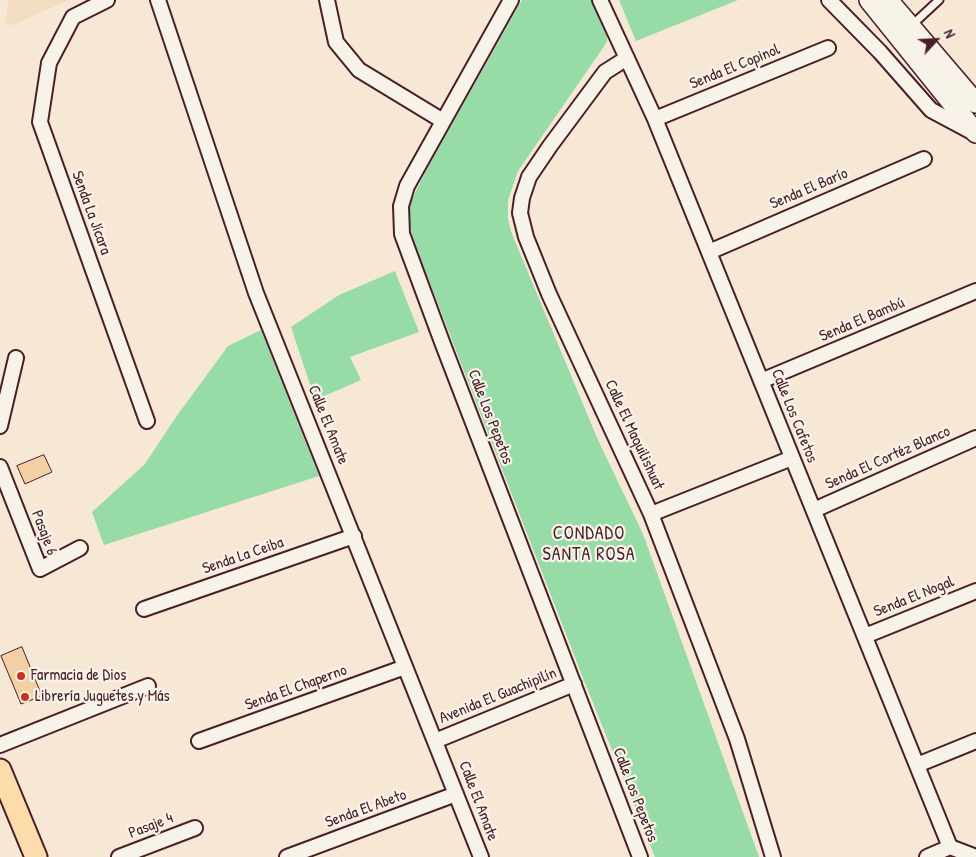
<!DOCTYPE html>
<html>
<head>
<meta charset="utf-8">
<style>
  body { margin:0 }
  #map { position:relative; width:976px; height:857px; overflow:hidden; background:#f6e8d4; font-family:"Patrick Hand",sans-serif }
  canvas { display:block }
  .north { position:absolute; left:911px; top:15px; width:50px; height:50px; -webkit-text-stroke:4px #f7f3e8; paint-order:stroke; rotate:65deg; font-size:14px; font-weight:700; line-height:20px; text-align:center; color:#4a1f2b }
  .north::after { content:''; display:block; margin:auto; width:18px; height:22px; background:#4a1f2b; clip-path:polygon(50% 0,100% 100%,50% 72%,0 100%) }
</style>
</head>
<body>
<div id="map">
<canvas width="976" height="857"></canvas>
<div class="north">N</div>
</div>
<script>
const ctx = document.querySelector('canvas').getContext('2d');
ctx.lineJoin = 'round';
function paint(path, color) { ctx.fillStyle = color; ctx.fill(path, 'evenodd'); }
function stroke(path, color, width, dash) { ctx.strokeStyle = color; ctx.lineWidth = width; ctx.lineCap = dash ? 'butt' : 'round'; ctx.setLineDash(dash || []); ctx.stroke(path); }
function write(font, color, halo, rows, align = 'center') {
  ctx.font = font + ' "Patrick Hand",sans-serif'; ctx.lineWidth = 4.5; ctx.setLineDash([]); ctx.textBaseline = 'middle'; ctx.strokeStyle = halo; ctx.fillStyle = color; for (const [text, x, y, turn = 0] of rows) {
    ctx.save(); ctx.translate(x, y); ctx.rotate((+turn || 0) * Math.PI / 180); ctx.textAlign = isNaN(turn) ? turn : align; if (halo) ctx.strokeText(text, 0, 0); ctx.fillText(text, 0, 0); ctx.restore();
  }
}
const built = new Path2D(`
  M 9,0 L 69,0 L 12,25 L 5,24 Z`);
const green = new Path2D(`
  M 522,0 L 595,0 L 608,29 L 607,42 L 518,171 L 508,200 L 508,220 L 512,234 L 598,440 L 643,534 L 759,857 L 655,857 L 583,678 L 414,242 L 410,226 L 410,203 L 427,169 Z
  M 619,0 L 738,0 L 636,41 Z
  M 395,271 L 419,332 L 350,357 L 361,380 L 315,400 L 291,327 L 339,295 Z
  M 261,330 L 319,476 L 104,545 L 92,512 L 145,464 L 176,417 L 228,346 Z`);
const building = new Path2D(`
  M 44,455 L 52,472 L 25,484 L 17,466 Z
  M 22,647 L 42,696 L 21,704 L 1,656 Z`);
const lane = new Path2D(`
  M 912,25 L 939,0`);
const street = new Path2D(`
  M 107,0 L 73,17 L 49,63 L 40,122 L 147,421
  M 158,0 L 256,293 L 481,857
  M 327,0 L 336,42 L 359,70 L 443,121
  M 511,0 L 407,186 L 401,206 L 402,234 L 442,342 L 640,857
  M 600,0 L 655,119 L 950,847
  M 829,0 L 880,52 L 931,110 L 974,133
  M 627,58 L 605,72 L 550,146 L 529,177 L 522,198 L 520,213 L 526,237 L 549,294 L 651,514 L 737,739 L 773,857
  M 655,119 L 828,48
  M 709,252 L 924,159
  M 761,381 L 976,291
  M 0,426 L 16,358
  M 0,467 L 40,569 L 80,548
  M 814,510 L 976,438
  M 651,514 L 792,458
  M 144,609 L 354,536
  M 865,636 L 976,591
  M 199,741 L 405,667
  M 435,741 L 574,684
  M 0,745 L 148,686
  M 917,765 L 976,741
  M 950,847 L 976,857
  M 119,857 L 195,828
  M 287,857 L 456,794
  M 927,857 L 950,847`);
const secondary = new Path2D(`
  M 869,0 L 976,133
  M 888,0 L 976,103`);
const primary = new Path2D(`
  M 0,770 L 36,857`);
const markers = [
  [21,676,5,"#c8321e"],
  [25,697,5,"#c8321e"]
];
const streetNames = [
  ["Senda El Copinol",735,67,-22],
  ["Senda El Barío",809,189,-23],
  ["Senda La Jícara",91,213,70],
  ["Senda El Bambú",862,320,-23],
  ["Calle Los Cafetos",794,416,68],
  ["Calle Los Pepetos",490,417,69],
  ["Calle El Amate",328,425,68],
  ["Calle El Maquilishuat",634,435,65],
  ["Senda El Cortéz Blanco",888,458,-24],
  ["Pasaje 6",44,533,69],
  ["Senda La Ceiba",243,556,-19],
  ["Senda El Nogal",914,597,-22],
  ["Senda El Chaperno",296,688,-20],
  ["Avenida El Guachipilín",498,696,-22],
  ["Calle Los Pepetos",635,795,69],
  ["Calle El Amate",478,801,69],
  ["Senda El Abeto",366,809,-20],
  ["Pasaje 4",151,826,-21]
];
const poiNames = [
  ["Farmacia de Dios",31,676],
  ["Librería Juguetes y Más",35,697]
];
const neighbourhoodNames = [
  ["CONDADO",589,534],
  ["SANTA ROSA",589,555]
];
paint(built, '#f2ddc3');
paint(green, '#97dba6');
paint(building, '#f3d0a4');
stroke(building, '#4a1f2b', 1);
stroke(lane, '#4a1f2b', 11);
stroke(street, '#4a1f2b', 18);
stroke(secondary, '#4a1f2b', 22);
stroke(primary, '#4a1f2b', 25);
stroke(lane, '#f7f3e8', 7);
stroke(street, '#f7f3e8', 14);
stroke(secondary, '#f7f3e8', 19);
stroke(primary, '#fddcac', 21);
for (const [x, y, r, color] of markers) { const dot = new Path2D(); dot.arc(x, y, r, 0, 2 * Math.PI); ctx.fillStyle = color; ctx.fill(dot); stroke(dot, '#f7f3e8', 2); }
write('16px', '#4a1f2b', '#f7f3e8', streetNames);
write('16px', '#4a1f2b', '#f7f3e8', poiNames, 'left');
ctx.letterSpacing = '1px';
write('18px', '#4a1f2b', '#f7f3e8', neighbourhoodNames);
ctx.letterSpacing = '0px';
</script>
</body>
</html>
